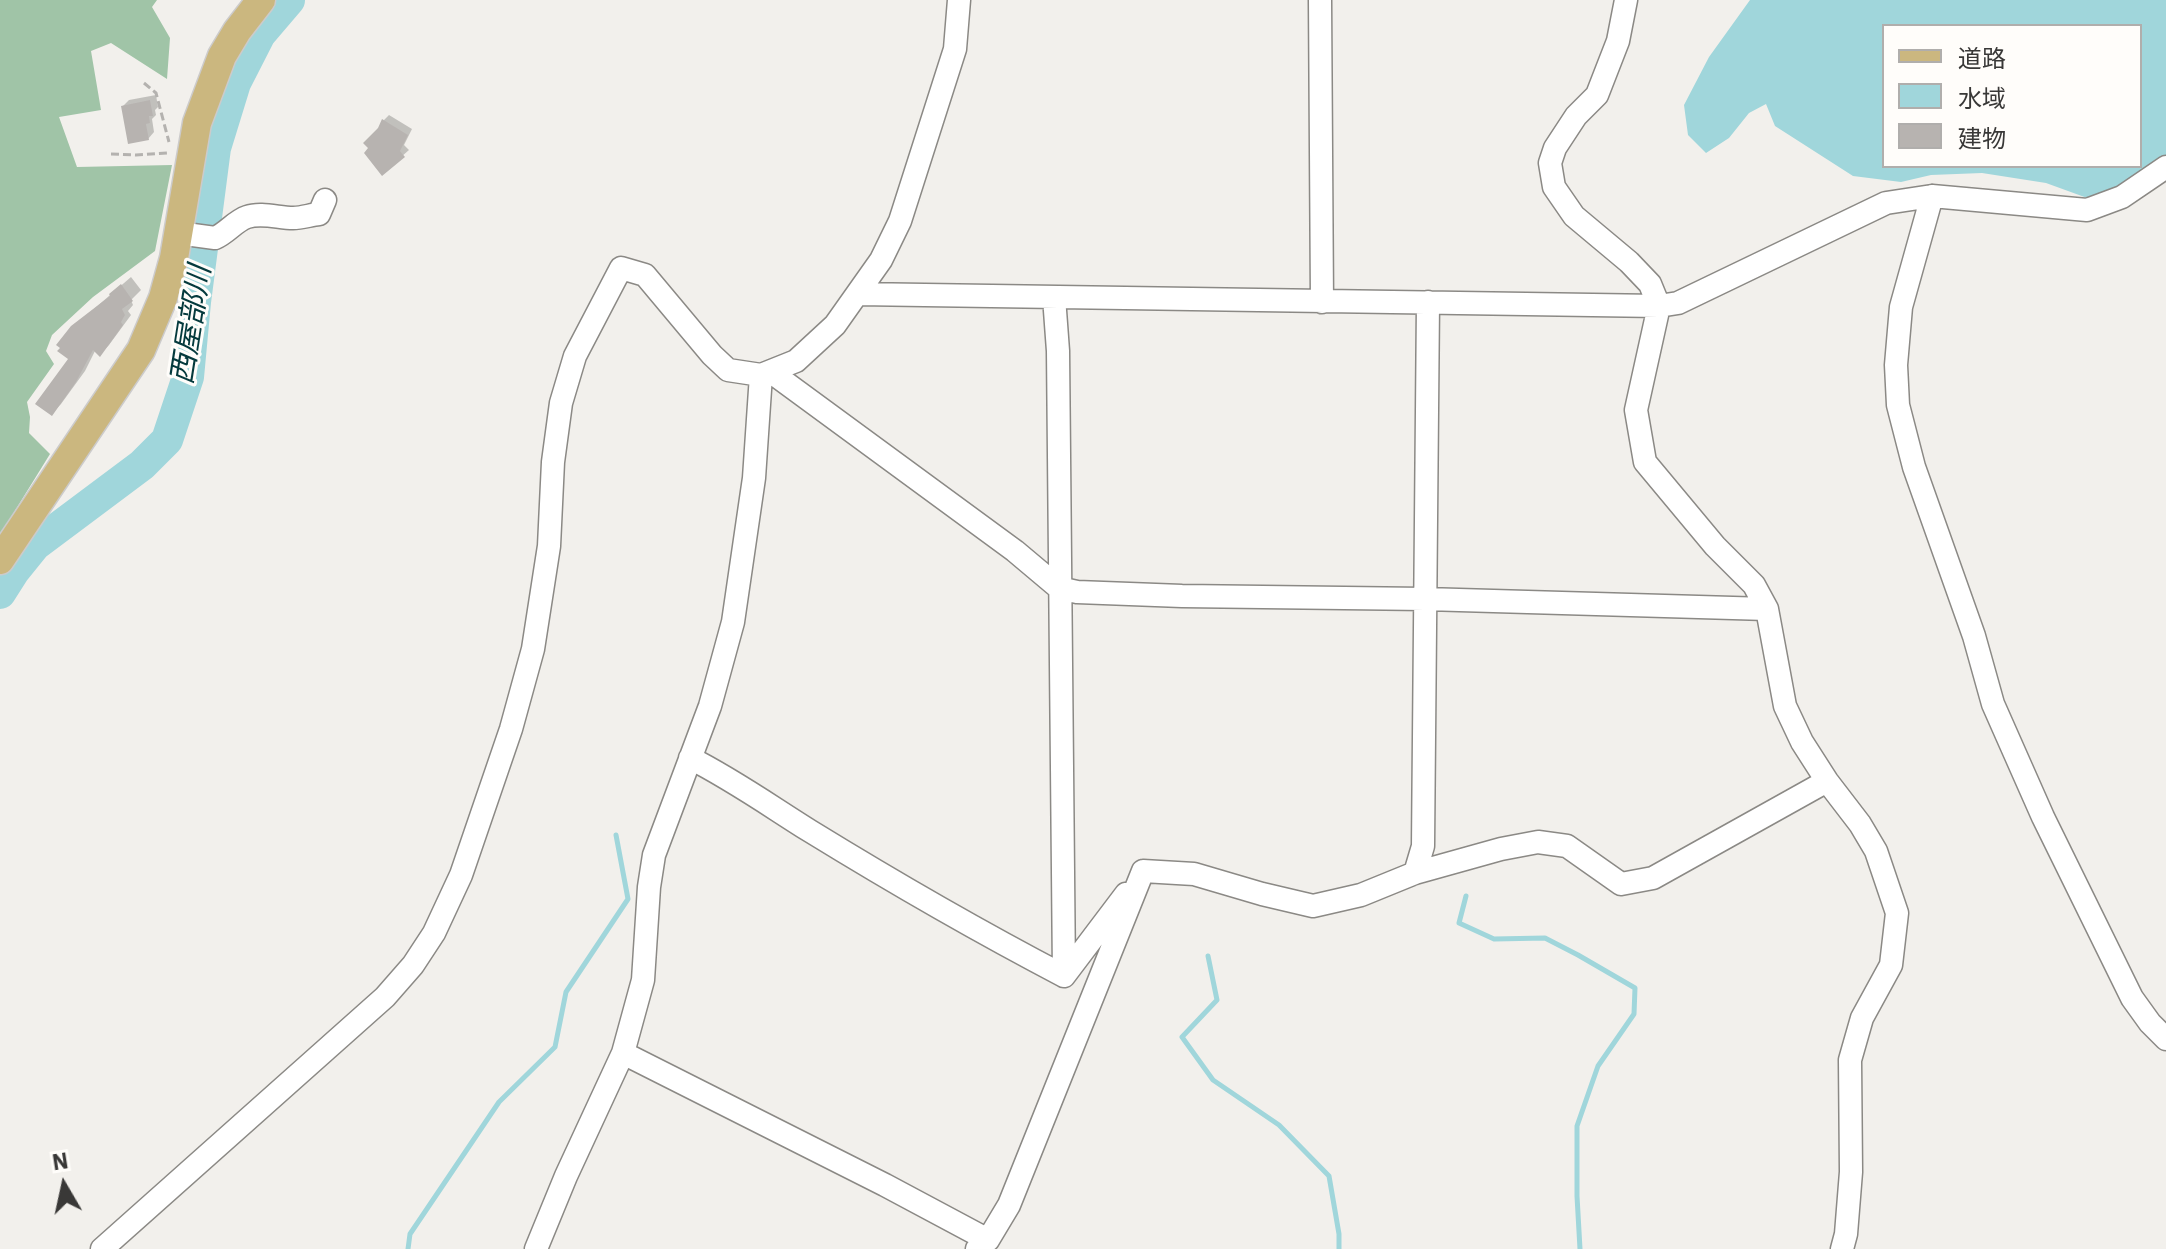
<!DOCTYPE html>
<html>
<head>
<meta charset="utf-8">
<style>
  body { margin:0 }
  #map { position:relative; width:2166px; height:1249px; overflow:hidden; background:#f2f0ec; font-family:"IBM Plex Sans","Noto Sans JP",sans-serif }
  canvas { display:block }
  .legend { position:absolute; left:1882px; top:24px; width:260px; height:144px; box-sizing:border-box; background:#fffdfa; border:2px solid #b0aeac; margin:0; padding:10px 14px; list-style:none; font-size:24px; color:#393837 }
  .legend li { display:flex; align-items:center; gap:16px; height:40px }
  .legend b { width:40px; border:2px solid #b0aeac }
  .north { position:absolute; left:24px; top:1145px; width:80px; height:80px; -webkit-text-stroke:6px #fffdfa; paint-order:stroke; rotate:351deg; font-size:22px; font-weight:700; line-height:32px; text-align:center; color:#393837 }
  .north::after { content:''; display:block; margin:auto; width:28px; height:36px; background:#393837; clip-path:polygon(50% 0,100% 100%,50% 72%,0 100%) }
</style>
</head>
<body>
<div id="map">
<canvas width="2166" height="1249"></canvas>
<ul class="legend">
<li><b style="height:10px;background:#cbb77f"></b>道路</li>
<li><b style="height:22px;background:#a0d6db"></b>水域</li>
<li><b style="height:22px;background:#b7b3b0"></b>建物</li>
</ul>
<div class="north">N</div>
</div>
<script>
const ctx = document.querySelector('canvas').getContext('2d');
ctx.lineJoin = 'round';
function paint(path, color) { ctx.fillStyle = color; ctx.fill(path, 'evenodd'); }
function stroke(path, color, width, dash) { ctx.strokeStyle = color; ctx.lineWidth = width; ctx.lineCap = dash ? 'butt' : 'round'; ctx.setLineDash(dash || []); ctx.stroke(path); }
function write(font, color, halo, rows, align = 'center') {
  ctx.font = font + ' "IBM Plex Sans","Noto Sans JP",sans-serif'; ctx.lineWidth = 6; ctx.setLineDash([]); ctx.textBaseline = 'middle'; ctx.strokeStyle = halo; ctx.fillStyle = color; for (const [text, x, y, turn = 0] of rows) {
    ctx.save(); ctx.translate(x, y); ctx.rotate((+turn || 0) * Math.PI / 180); ctx.textAlign = isNaN(turn) ? turn : align; if (halo) ctx.strokeText(text, 0, 0); ctx.fillText(text, 0, 0); ctx.restore();
  }
}
const forest = new Path2D(`
  M 0,0 L 157,0 L 152,7 L 170,38 L 167,79 L 111,43 L 91,51 L 101,110 L 59,117 L 77,167 L 172,165 L 155,251 L 93,297 L 52,335 L 46,351 L 54,364 L 27,402 L 30,417 L 29,433 L 50,454 L 0,535 Z`);
const water = new Path2D(`
  M 1750,0 L 2166,0 L 2166,160 L 2115,193 L 2090,199 L 2046,183 L 1982,173 L 1931,175 L 1901,182 L 1853,176 L 1775,126 L 1766,104 L 1749,113 L 1729,138 L 1706,153 L 1688,135 L 1684,105 L 1709,57 ZM 1884,26 L 2140,26 L 2140,166 L 1884,166 Z`);
const shadow = new Path2D(`
  M 156,95 L 158,107 L 155,110 L 156,115 L 152,119 L 154,132 L 148,139 L 123,106 L 129,100 Z
  M 389,115 L 412,129 L 404,145 L 409,150 L 383,173 L 371,148 L 384,120 Z
  M 131,277 L 141,290 L 131,300 L 133,305 L 128,311 L 131,315 L 109,345 L 100,354 L 96,349 L 85,371 L 61,404 L 52,413 L 71,359 L 73,327 Z`);
const stream = new Path2D(`
  M 1466,896 L 1459,923 L 1494,939 L 1545,938 L 1578,955 L 1635,988 L 1634,1014 L 1598,1066 L 1577,1126 L 1577,1196 L 1580,1249
  M 1208,956 L 1217,1000 L 1182,1037 L 1213,1080 L 1279,1125 L 1329,1176 L 1339,1234 L 1339,1249
  M 408,1249 L 410,1234 L 499,1102 L 555,1047 L 566,992 L 628,899 L 616,835`);
const river = new Path2D(`
  M 0,593 L 14,571 L 35,545 L 142,465 L 167,440 L 188,377 L 195,302 L 215,148 L 235,83 L 260,34 L 289,0`);
const building = new Path2D(`
  M 150,100 L 153,116 L 149,116 L 150,123 L 146,124 L 149,140 L 128,144 L 121,106 Z
  M 382,119 L 408,135 L 400,151 L 405,157 L 382,176 L 364,153 L 368,148 L 363,143 L 378,128 Z
  M 121,284 L 133,301 L 122,309 L 125,315 L 121,322 L 123,325 L 100,357 L 93,350 L 76,382 L 52,416 L 35,404 L 68,359 L 57,351 L 60,348 L 56,345 L 71,326 L 110,296 L 109,294 Z`);
const path = new Path2D(`
  M 144,83 L 156,93 L 169,142
  M 111,154 L 136,155 L 167,153`);
const minor = new Path2D(`
  M 1320,0 L 1322,302
  M 1626,0 L 1618,41 L 1597,95 L 1576,116 L 1555,148 L 1550,163 L 1554,187 L 1574,216 L 1629,262 L 1650,284 L 1659,306 L 1636,410 L 1645,462 L 1715,546 L 1754,585 L 1767,609 L 1785,706 L 1802,742 L 1827,781 L 1860,824 L 1876,851 L 1897,913 L 1891,965 L 1862,1018 L 1850,1060 L 1851,1172 L 1846,1234 L 1842,1249
  M 1932,196 L 1901,307 L 1896,365 L 1898,405 L 1914,467 L 1974,636 L 1993,704 L 2043,817 L 2132,998 L 2150,1023 L 2166,1039
  M 178,233 L 215,238 C 227,233 235,221 247,217 C 261,212 279,218 293,218 C 302,218 310,215 319,214 L 325,200
  M 858,294 L 1659,306 L 1678,303 L 1886,203 L 1932,196 L 2087,210 L 2122,197 L 2166,167
  M 1054,297 L 1058,351 L 1064,976
  M 771,372 L 1015,551 L 1059,588 L 1077,592 L 1182,596 L 1425,599 L 1767,609
  M 690,758 C 732,779 770,806 810,831 C 893,882 978,931 1064,976
  M 1143,871 L 1194,874 L 1262,894 L 1313,906 L 1361,895 L 1415,873 L 1501,849 L 1538,842 L 1567,846 L 1621,884 L 1653,878 L 1827,781
  M 1415,873 L 1423,846 L 1428,302
  M 1064,976 L 1126,894
  M 623,1053 L 885,1185 L 988,1240
  M 102,1249 L 385,997 L 413,965 L 434,933 L 461,875 L 511,729 L 533,649 L 549,546 L 553,462 L 561,403 L 575,356 L 621,268 L 645,275 L 712,355 L 728,370 L 761,375 L 796,361 L 835,325 L 881,260 L 900,221 L 955,49 L 959,0
  M 536,1249 L 566,1176 L 623,1053 L 643,980 L 649,887 L 654,855 L 710,706 L 733,622 L 754,478 L 761,375
  M 977,1249 L 988,1240 L 1009,1205 L 1143,871`);
const major = new Path2D(`
  M 0,560 L 141,350 L 163,298 L 174,258 L 197,123 L 222,56 L 237,31 L 261,0`);
const waterNames = [
  ["西屋部川",192,325,-81]
];
paint(forest, '#a0c4a7');
paint(water, '#a0d6db');
paint(shadow, '#0003');
stroke(stream, '#a0d6db', 5);
stroke(river, '#a0d6db', 32);
paint(building, '#b7b3b0');
stroke(minor, '#8b8985', 25);
stroke(major, '#cccbcb', 31);
stroke(path, '#b4b2af', 3, [8, 4]);
stroke(minor, '#fff', 22);
stroke(major, '#cbb77f', 28);
write('italic 30px', '#053a3d', '#fffdfa', waterNames);
</script>
</body>
</html>
